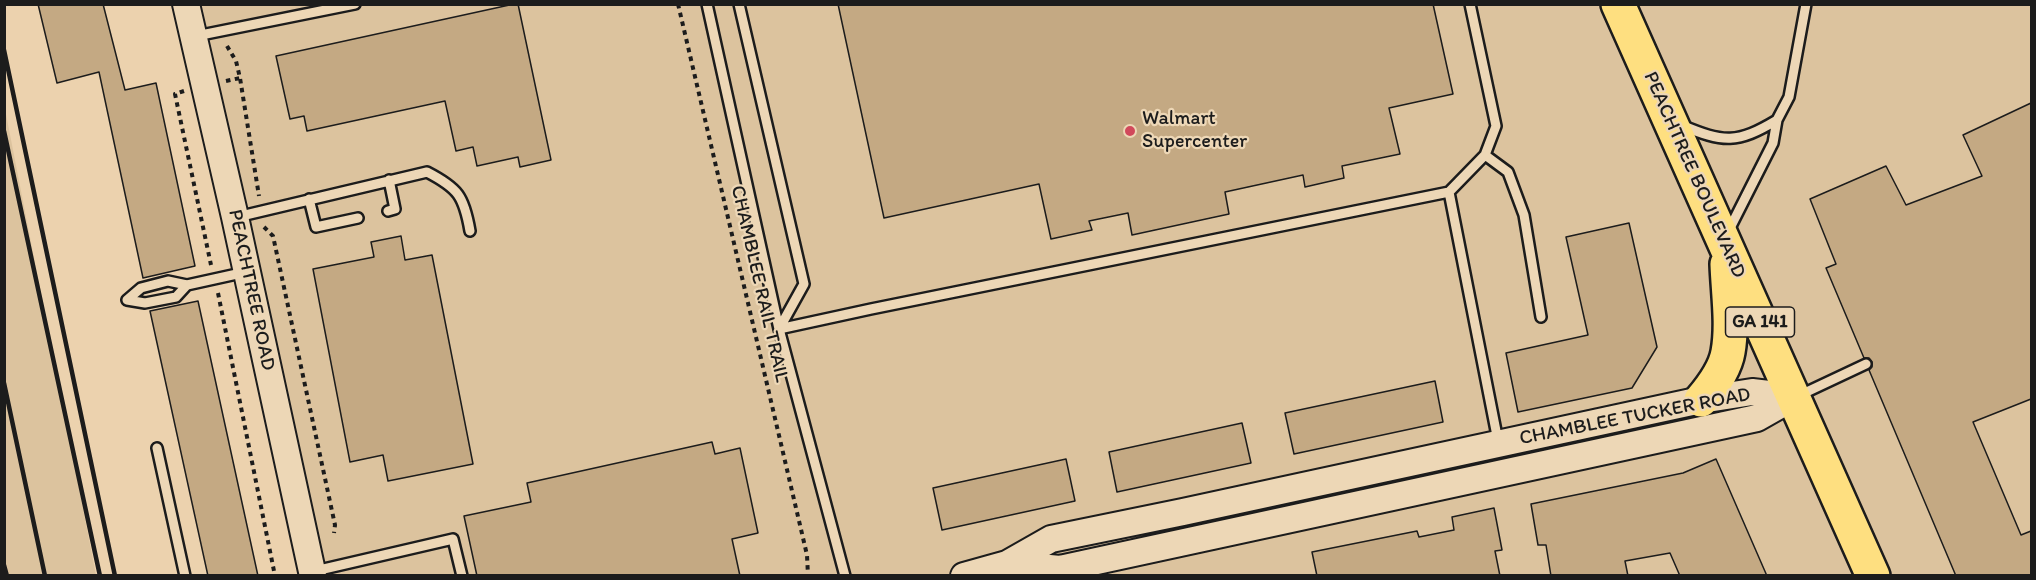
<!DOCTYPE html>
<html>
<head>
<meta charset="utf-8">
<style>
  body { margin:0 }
  #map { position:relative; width:2036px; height:580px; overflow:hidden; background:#ecd2ae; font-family:Itim,sans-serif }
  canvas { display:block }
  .frame { position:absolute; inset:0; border:6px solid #1c1c1c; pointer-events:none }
</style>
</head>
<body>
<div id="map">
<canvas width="2036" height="580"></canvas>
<div class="frame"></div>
</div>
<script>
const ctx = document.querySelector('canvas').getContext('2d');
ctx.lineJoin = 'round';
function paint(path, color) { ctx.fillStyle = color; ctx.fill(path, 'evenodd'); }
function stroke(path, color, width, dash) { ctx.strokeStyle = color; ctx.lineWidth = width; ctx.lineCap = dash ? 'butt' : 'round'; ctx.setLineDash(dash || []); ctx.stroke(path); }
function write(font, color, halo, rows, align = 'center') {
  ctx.font = font + ' Itim,sans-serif'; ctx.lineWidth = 4.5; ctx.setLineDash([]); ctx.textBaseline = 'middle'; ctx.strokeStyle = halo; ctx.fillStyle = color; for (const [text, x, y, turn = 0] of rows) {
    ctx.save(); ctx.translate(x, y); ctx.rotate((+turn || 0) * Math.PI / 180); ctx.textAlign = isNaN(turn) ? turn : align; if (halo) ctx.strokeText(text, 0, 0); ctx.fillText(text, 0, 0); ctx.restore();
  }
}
const built = new Path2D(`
  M 175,5 L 2031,5 L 2031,575 L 299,575 Z
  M 4,109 L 5,109 L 96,575 L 5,575 Z`);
const building = new Path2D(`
  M 38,4 L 103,4 L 125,90 L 156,83 L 195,266 L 143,278 L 99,72 L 57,83 Z
  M 514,4 L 518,4 L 551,160 L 520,167 L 518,157 L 477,166 L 473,147 L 456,151 L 445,101 L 307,131 L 304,116 L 290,119 L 276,56 Z
  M 838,4 L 1433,4 L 1453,94 L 1389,108 L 1400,154 L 1342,166 L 1344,178 L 1305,187 L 1303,175 L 1225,192 L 1229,214 L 1132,235 L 1128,213 L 1089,221 L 1092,230 L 1051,239 L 1039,184 L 884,218 Z
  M 2031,103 L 2031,399 L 1973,422 L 2021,535 L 2031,531 L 2031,576 L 1956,576 L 1869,370 L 1872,367 L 1872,362 L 1869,358 L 1864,358 L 1826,268 L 1836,264 L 1810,199 L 1886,166 L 1906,205 L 1982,176 L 1963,135 Z
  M 1629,223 L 1657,347 L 1632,388 L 1518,412 L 1506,353 L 1588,335 L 1566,237 Z
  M 401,236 L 405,260 L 432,255 L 473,464 L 388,481 L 383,455 L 350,462 L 313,269 L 374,257 L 371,242 Z
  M 198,301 L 258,576 L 208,576 L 150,311 Z
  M 1435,381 L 1443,422 L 1294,454 L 1285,413 Z
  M 1242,423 L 1251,463 L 1117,492 L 1109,452 Z
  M 712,442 L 715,454 L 740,448 L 758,533 L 732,539 L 740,576 L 477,576 L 464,516 L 531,502 L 527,483 Z
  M 1066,459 L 1075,501 L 942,530 L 933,488 Z
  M 1716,459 L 1767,576 L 1680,576 L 1670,553 L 1625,561 L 1628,576 L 1551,576 L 1546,545 L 1538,545 L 1531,504 L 1683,473 Z
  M 1494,508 L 1502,550 L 1495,551 L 1500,576 L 1317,576 L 1312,552 L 1417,531 L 1419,537 L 1454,530 L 1452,517 Z`);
const path = new Path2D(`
  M 678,4 L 807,555 L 808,576
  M 227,46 L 236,61 L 240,78 L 259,196
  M 226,81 L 240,78
  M 184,91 L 175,94 L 211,265
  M 264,227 L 273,236 L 335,525 L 334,533
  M 218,293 L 275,576`);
const lane = new Path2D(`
  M 707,4 L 779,329 L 845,576
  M 739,4 L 804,284 L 779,329 L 871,309 L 1449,192 L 1485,155 L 1496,126 L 1470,4
  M 196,36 L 355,4
  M 1681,125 C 1724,143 1737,144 1777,120
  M 1485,155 L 1508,172 L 1524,215 L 1541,317
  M 1449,192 L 1498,441
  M 309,199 L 316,227 L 358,218
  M 388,211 L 395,209 L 389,180
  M 237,217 L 427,172 C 458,188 464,196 470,231
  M 1728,232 L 1773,143 L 1777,120 L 1789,97 L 1806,4
  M 127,300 L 141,288 L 168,281 L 187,285 L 246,272
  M 127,300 L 145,303 L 176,297 L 187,285
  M 1798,396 L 1866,364
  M 157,448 L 185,576
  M 315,571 L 453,539 L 462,576`);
const secondary = new Path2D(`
  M 186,4 L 235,217 L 313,576
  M 1007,564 L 1060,569 L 1757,418 L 1794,397
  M 964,576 L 1007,564 L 1051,539 L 1183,512 L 1701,400 L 1752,392 L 1794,397`);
const highway = new Path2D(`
  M 1618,4 L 1873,576
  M 1701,400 C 1712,387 1725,370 1728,352 C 1733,324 1728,293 1727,264`);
const rail = new Path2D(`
  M 4,50 L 115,576
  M 4,131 L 100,576
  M 4,383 L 45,576
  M 4,565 L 7,576`);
const markers = [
  [1130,131,6,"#d1495b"]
];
const shields = [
  [1760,322,69]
];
const shieldNames = [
  ["GA 141",1760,322]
];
const poiNames = [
  ["Walmart",1142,119],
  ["Supercenter",1142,142]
];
const streetNames = [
  ["PEACHTREE BOULEVARD",1694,175,66],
  ["CHAMBLEE RAIL TRAIL",759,284,77],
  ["PEACHTREE ROAD",251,290,78],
  ["CHAMBLEE TUCKER ROAD",1635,417,-11]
];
paint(built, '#dcc39e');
paint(building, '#c4a983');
stroke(building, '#1c1c1c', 1.5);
stroke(lane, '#1c1c1c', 14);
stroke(secondary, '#1c1c1c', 30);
stroke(highway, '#1c1c1c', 38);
stroke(path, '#1c1c1c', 4, [4.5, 4.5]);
stroke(lane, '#edd7b6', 9);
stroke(secondary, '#edd7b6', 26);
stroke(highway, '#fedf80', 33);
stroke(rail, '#1c1c1c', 4.5);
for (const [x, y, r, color] of markers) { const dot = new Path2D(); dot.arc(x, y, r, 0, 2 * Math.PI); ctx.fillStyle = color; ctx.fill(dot); stroke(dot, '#edd7b6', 2); }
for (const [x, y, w] of shields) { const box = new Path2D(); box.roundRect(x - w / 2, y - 15, w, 30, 4.5); ctx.fillStyle = '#edd7b6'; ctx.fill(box); stroke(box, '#1c1c1c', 1.5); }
write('bold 18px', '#1c1c1c', null, shieldNames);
write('20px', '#1c1c1c', '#edd7b6', poiNames, 'left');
write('20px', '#1c1c1c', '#edd7b6', streetNames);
</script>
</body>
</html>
